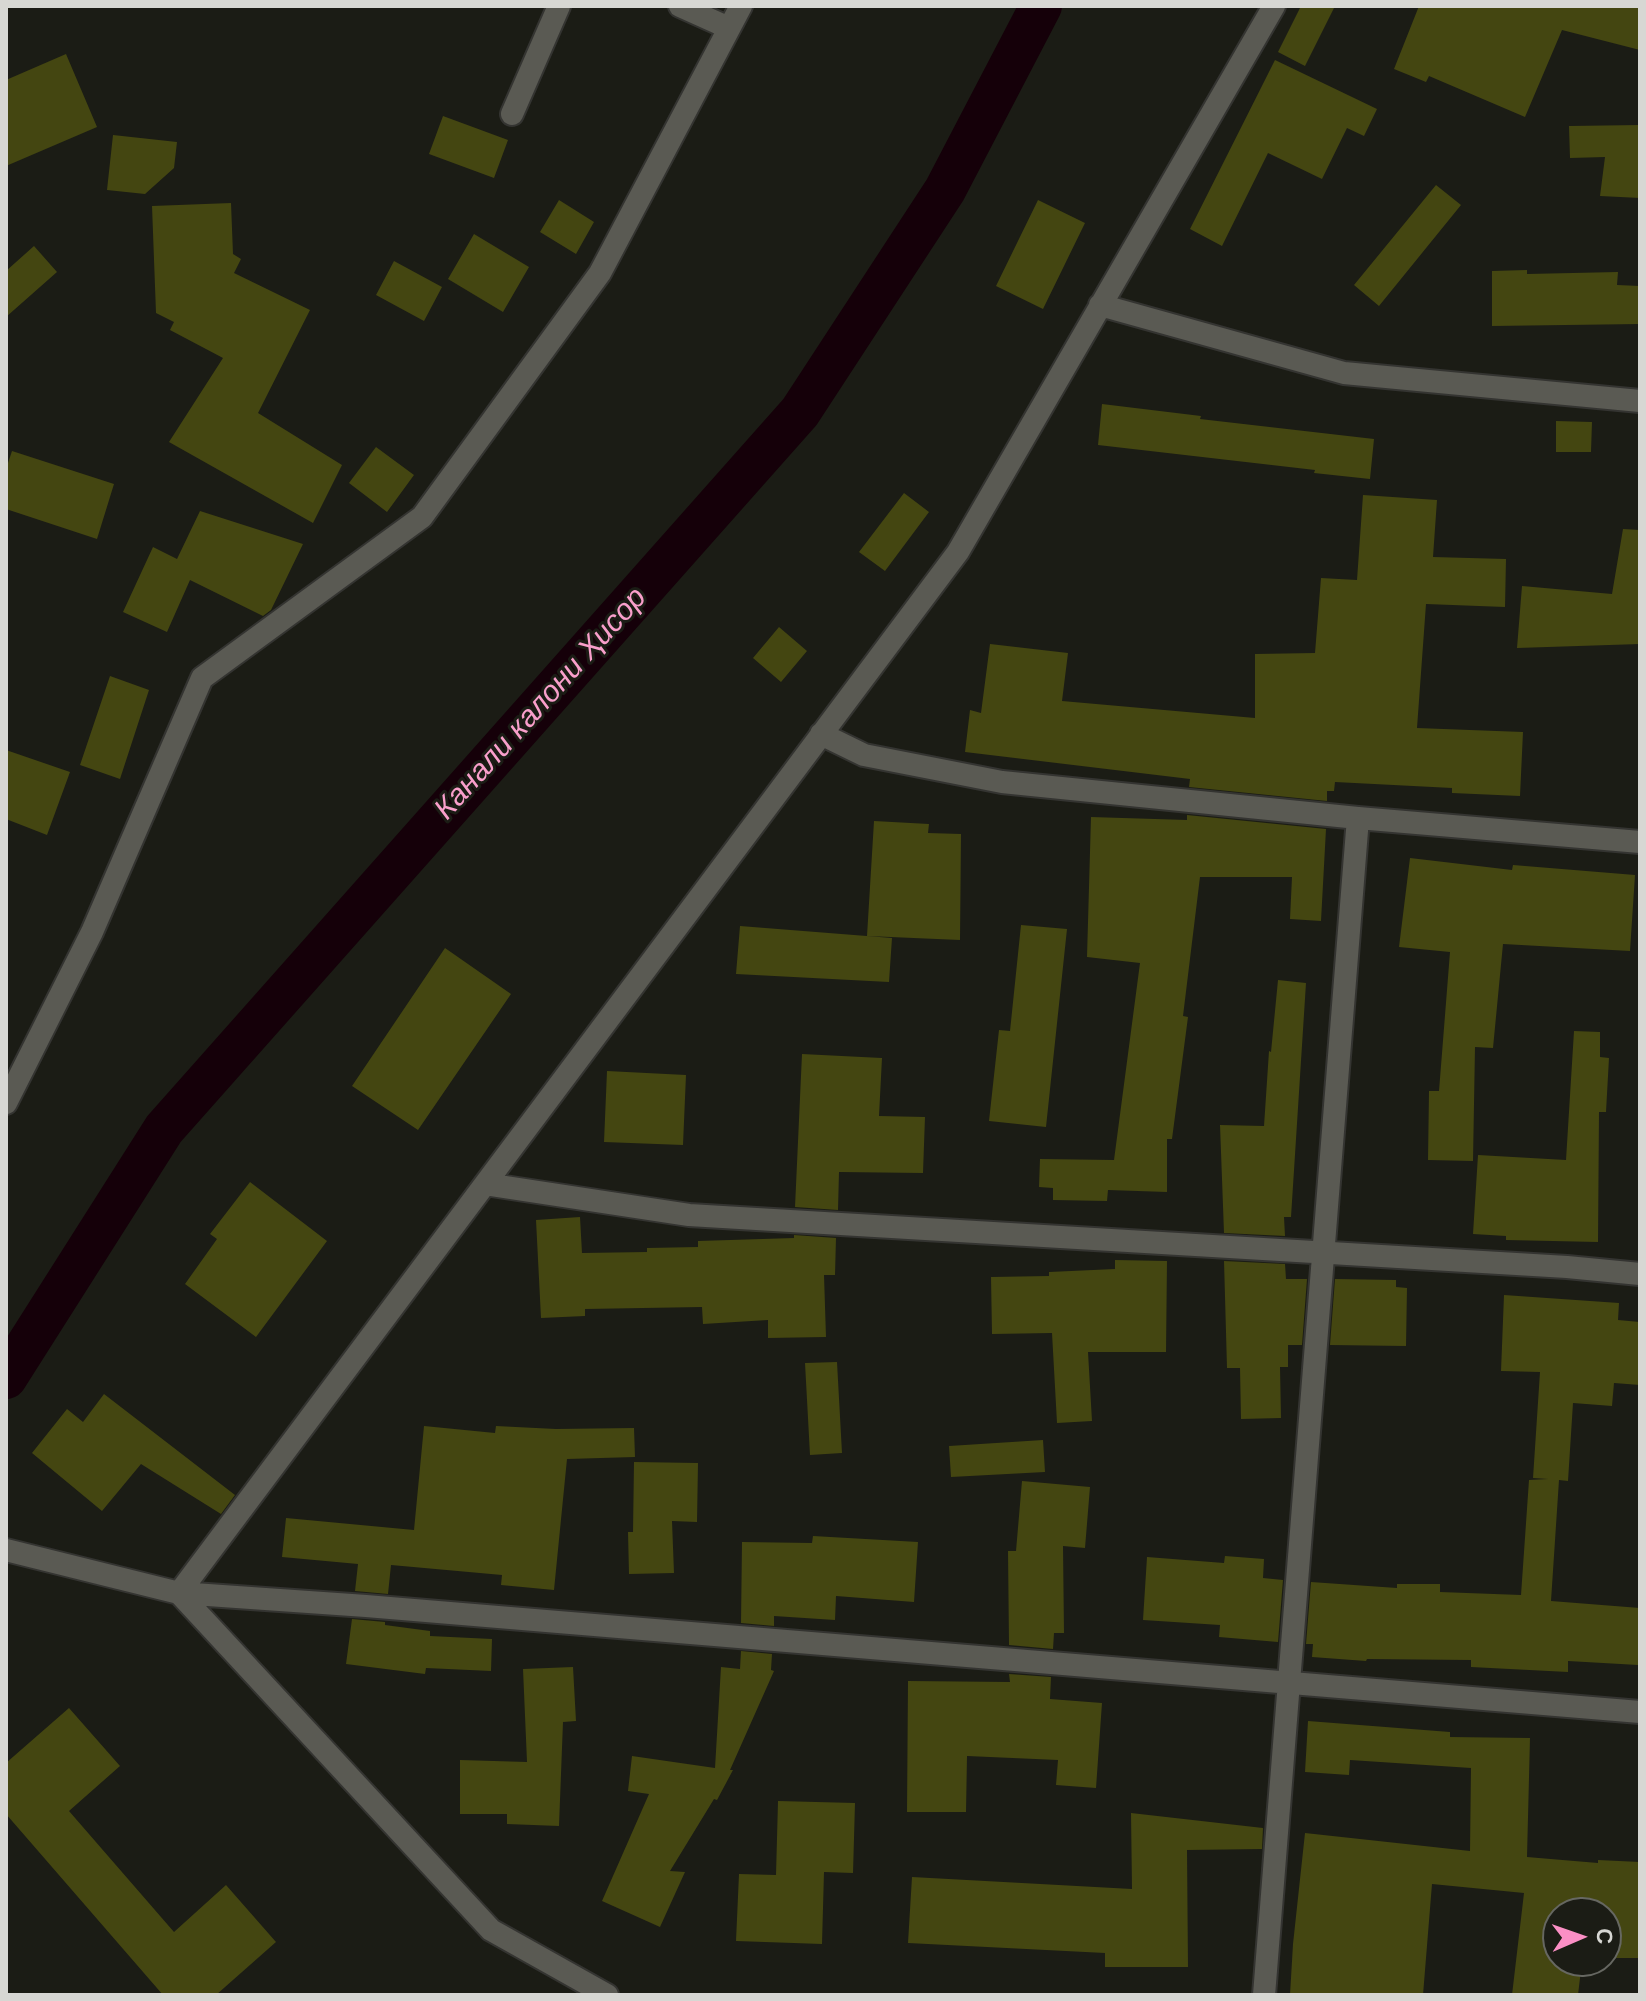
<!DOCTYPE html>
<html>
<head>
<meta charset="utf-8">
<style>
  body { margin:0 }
  #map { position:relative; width:1646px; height:2001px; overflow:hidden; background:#1b1c15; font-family:Helvetica,sans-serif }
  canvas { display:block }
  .frame { position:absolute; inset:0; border:8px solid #d7d7d3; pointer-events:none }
  .north { position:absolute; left:1542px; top:1897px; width:80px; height:80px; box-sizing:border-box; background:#1b1c15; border:2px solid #666761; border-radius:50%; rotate:88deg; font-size:22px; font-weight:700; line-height:32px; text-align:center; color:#d7d7d3 }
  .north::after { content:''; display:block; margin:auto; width:28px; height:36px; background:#fb8fc5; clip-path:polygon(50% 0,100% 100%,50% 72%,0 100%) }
</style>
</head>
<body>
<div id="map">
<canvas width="1646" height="2001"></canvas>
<div class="frame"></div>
<div class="north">С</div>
</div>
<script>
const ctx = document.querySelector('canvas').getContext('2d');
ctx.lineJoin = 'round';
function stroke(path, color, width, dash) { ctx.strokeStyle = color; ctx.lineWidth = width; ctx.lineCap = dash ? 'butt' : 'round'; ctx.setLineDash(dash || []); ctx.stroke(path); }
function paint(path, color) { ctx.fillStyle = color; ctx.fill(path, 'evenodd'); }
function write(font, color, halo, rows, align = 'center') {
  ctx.font = font + ' Helvetica,sans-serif'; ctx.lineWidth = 6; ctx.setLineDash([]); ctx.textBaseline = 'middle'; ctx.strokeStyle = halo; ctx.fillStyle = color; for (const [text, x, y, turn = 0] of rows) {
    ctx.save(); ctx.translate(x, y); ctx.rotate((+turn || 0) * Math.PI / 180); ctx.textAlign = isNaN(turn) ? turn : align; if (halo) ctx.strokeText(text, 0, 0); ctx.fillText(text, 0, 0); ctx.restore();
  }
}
const canal = new Path2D(`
  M 6,1378 L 164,1129 L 800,412 L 945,190 L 1041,6`);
const building = new Path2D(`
  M 1301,6 L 1335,6 L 1305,66 L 1278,52 Z
  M 1419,6 L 1640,6 L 1640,50 L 1562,30 L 1525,117 L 1429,76 L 1426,82 L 1394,69 Z
  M 66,54 L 97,127 L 6,166 L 6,80 Z
  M 1275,60 L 1377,109 L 1364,136 L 1347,128 L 1322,179 L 1268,153 L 1222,246 L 1190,229 Z
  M 443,116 L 508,140 L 494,178 L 429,154 Z
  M 1640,125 L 1640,198 L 1600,196 L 1605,157 L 1570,158 L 1569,126 Z
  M 113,135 L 177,142 L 174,168 L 145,194 L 107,190 Z
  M 1436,185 L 1461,205 L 1379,306 L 1354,285 Z
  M 559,200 L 594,222 L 576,254 L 540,232 Z
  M 1038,200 L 1085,223 L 1043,309 L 996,286 Z
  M 231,203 L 233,254 L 241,259 L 234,273 L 310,310 L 258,413 L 342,465 L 313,523 L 169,442 L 223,358 L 170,330 L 174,322 L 156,313 L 152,206 Z
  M 474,234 L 529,267 L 503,312 L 448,279 Z
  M 34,246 L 57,272 L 6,317 L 6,271 Z
  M 394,261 L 442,287 L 424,321 L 376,295 Z
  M 1527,270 L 1527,274 L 1618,272 L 1617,285 L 1640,286 L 1640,324 L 1492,326 L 1492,271 Z
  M 1102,404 L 1201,416 L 1200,419 L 1374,439 L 1370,479 L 1314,473 L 1315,470 L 1098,445 Z
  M 1556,421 L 1592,422 L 1591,452 L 1556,452 Z
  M 376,447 L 414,475 L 387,512 L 349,483 Z
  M 12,451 L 114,484 L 97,539 L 6,509 L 6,469 Z
  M 904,493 L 929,512 L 885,571 L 859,552 Z
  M 1363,495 L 1437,500 L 1433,557 L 1506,559 L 1505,607 L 1426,604 L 1417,728 L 1523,732 L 1520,796 L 1452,793 L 1452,788 L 1335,782 L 1334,791 L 1327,791 L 1327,801 L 1189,787 L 1190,779 L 965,752 L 970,710 L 981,713 L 990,644 L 1068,653 L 1062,701 L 1255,718 L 1255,654 L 1315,653 L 1321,578 L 1357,580 Z
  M 200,511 L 303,544 L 271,610 L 263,616 L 190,580 L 167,632 L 123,612 L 153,547 L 177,559 Z
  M 1623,529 L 1640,530 L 1640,644 L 1517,648 L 1522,586 L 1612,594 Z
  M 779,627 L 807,651 L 781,682 L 753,658 Z
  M 110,676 L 149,690 L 120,779 L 80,765 Z
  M 6,750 L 70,772 L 47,835 L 6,819 Z
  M 1187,815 L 1326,829 L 1321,921 L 1290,919 L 1292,877 L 1200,877 L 1183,1016 L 1188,1017 L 1172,1139 L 1167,1139 L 1167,1192 L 1108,1190 L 1107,1201 L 1053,1200 L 1053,1188 L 1039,1187 L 1040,1159 L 1114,1160 L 1140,963 L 1087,957 L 1091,817 L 1187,820 Z
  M 874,821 L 929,824 L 928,833 L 961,834 L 960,940 L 867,936 Z
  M 1410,858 L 1512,870 L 1513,865 L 1635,875 L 1630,951 L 1503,944 L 1493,1048 L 1475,1047 L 1473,1161 L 1428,1160 L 1429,1091 L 1439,1091 L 1450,952 L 1399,947 Z
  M 1021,925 L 1067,929 L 1046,1127 L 989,1121 L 999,1030 L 1010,1031 Z
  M 740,926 L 892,938 L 889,982 L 736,974 Z
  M 445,948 L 511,994 L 418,1130 L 352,1086 Z
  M 1278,980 L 1306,983 L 1291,1217 L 1284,1217 L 1285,1236 L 1224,1233 L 1220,1125 L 1264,1126 L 1269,1051 L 1271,1052 Z
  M 1574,1031 L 1600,1032 L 1600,1057 L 1609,1058 L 1606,1112 L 1599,1112 L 1598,1242 L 1506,1240 L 1506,1236 L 1473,1234 L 1478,1155 L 1566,1160 Z
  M 802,1054 L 882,1058 L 879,1116 L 925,1117 L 923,1173 L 839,1172 L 838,1210 L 795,1207 Z
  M 607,1071 L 686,1075 L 683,1145 L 604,1142 Z
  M 250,1182 L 327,1241 L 256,1337 L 185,1284 L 217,1239 L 210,1234 Z
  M 580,1217 L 582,1253 L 647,1252 L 647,1248 L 698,1247 L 698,1241 L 794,1238 L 794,1235 L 836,1238 L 835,1275 L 824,1275 L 826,1337 L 768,1338 L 768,1320 L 703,1324 L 702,1307 L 585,1309 L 585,1316 L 541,1318 L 536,1220 Z
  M 1115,1260 L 1167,1261 L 1166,1352 L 1088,1352 L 1092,1421 L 1057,1423 L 1052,1333 L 992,1334 L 991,1277 L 1049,1276 L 1049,1272 L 1115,1269 Z
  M 1224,1261 L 1285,1264 L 1286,1279 L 1307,1279 L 1302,1345 L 1288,1345 L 1288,1367 L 1280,1367 L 1281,1418 L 1241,1419 L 1240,1368 L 1227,1368 Z
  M 1335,1279 L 1396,1280 L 1396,1287 L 1407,1288 L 1406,1346 L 1330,1345 Z
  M 1504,1295 L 1619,1303 L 1618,1320 L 1640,1322 L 1640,1385 L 1614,1383 L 1612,1406 L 1573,1403 L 1568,1481 L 1559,1480 L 1551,1601 L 1640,1608 L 1638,1665 L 1568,1661 L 1568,1672 L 1471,1667 L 1471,1660 L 1367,1659 L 1366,1661 L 1312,1657 L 1313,1644 L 1306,1644 L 1311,1582 L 1397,1588 L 1397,1584 L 1440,1584 L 1440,1592 L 1521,1595 L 1529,1480 L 1548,1479 L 1533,1478 L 1540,1372 L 1501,1371 Z
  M 837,1362 L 842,1453 L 810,1455 L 805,1363 Z
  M 104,1394 L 235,1495 L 221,1514 L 141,1464 L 102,1511 L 32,1453 L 67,1409 L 83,1422 Z
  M 424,1426 L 495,1433 L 496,1426 L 556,1429 L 634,1428 L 635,1457 L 567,1459 L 554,1590 L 501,1585 L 502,1575 L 391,1565 L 388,1594 L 355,1591 L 358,1564 L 282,1557 L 286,1518 L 414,1530 Z
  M 1043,1440 L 1045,1472 L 951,1477 L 949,1446 Z
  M 634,1462 L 698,1463 L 697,1522 L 672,1521 L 674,1573 L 629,1574 L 628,1532 L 633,1532 Z
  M 1022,1481 L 1090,1487 L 1085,1548 L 1063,1546 L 1064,1633 L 1054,1633 L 1053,1649 L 1009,1645 L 1008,1551 L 1016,1551 Z
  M 813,1536 L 918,1542 L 914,1602 L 836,1596 L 835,1620 L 774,1616 L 774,1626 L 741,1623 L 742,1542 L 812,1543 Z
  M 1225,1556 L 1264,1559 L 1263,1578 L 1283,1580 L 1278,1642 L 1219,1637 L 1220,1625 L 1143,1620 L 1147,1557 L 1224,1563 Z
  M 352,1619 L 385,1622 L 385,1625 L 430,1631 L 430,1636 L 492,1639 L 491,1671 L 426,1668 L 425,1674 L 346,1664 Z
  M 741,1651 L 772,1654 L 771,1670 L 774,1671 L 730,1770 L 733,1770 L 717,1800 L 714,1799 L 670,1871 L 685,1872 L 660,1927 L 602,1901 L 649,1794 L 628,1791 L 632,1756 L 715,1768 L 721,1667 L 740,1669 Z
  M 573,1667 L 576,1721 L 563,1722 L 559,1826 L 507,1824 L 507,1814 L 460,1814 L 460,1760 L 527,1762 L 523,1669 Z
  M 1009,1674 L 1051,1677 L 1050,1699 L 1102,1703 L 1096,1788 L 1056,1785 L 1058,1760 L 967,1756 L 966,1812 L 907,1812 L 908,1681 L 1010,1682 Z
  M 69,1708 L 120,1766 L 69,1811 L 174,1932 L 226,1885 L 276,1942 L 216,1995 L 163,1995 L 6,1814 L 6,1763 Z
  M 1308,1721 L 1450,1732 L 1450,1737 L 1530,1738 L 1527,1857 L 1598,1863 L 1598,1860 L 1640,1862 L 1640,1958 L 1606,1958 L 1606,1913 L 1558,1913 L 1558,1961 L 1582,1961 L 1578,1995 L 1512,1995 L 1524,1893 L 1432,1884 L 1423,1995 L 1290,1995 L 1293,1944 L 1305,1833 L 1470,1851 L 1471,1768 L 1350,1760 L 1349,1775 L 1305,1772 Z
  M 778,1801 L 855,1803 L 853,1873 L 824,1872 L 822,1944 L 736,1941 L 739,1874 L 776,1875 Z
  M 1131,1813 L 1263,1828 L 1262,1849 L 1187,1850 L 1188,1967 L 1105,1967 L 1105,1953 L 908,1943 L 912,1877 L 1132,1889 Z`);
const minor = new Path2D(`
  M 680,6 L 729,28
  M 512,114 L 559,6
  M 1100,305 L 1344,373 L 1640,401
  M 821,734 L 864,755 L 1002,782 L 1358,818 L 1640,842
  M 6,1103 L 92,932 L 202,678 L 422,517 L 600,273 L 741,6
  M 485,1184 L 689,1215 L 1567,1267 L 1640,1274
  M 6,1550 L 179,1593 L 491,1930 L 607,1995
  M 179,1593 L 958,552 L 1274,6
  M 179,1593 L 366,1606 L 1640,1712
  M 1264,1995 L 1358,818`);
const waterNames = [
  ["Канали калони Ҳисор",541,704,-48]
];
stroke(canal, '#150009', 42);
paint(building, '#444611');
stroke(minor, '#343431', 26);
stroke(minor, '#5a5a53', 22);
write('italic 30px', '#f99fcb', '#1b1c15', waterNames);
</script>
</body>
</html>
